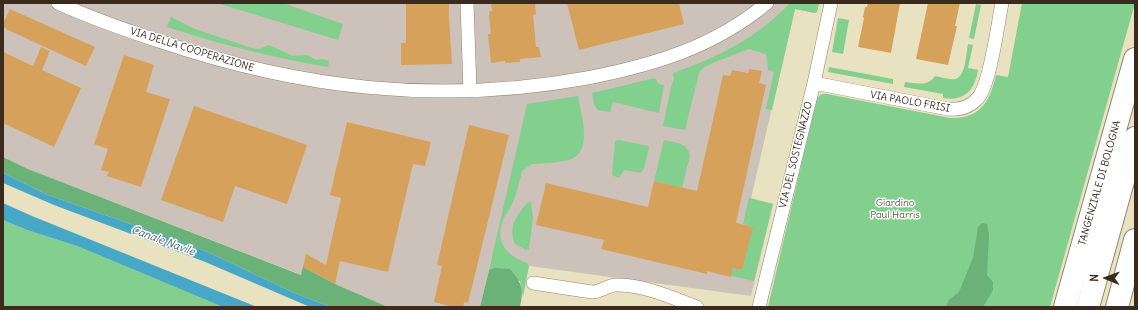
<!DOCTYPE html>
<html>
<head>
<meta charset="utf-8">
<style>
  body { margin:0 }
  #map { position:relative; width:1138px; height:310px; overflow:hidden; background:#e8e2c1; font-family:Delius,sans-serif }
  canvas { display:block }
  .frame { position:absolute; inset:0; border:4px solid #3b2a1e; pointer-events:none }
  .north { position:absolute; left:1086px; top:258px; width:40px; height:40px; -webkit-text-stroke:3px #fff; paint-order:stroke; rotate:271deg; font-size:11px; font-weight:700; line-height:16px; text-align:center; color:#3b2a1e }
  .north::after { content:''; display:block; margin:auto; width:14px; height:18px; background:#3b2a1e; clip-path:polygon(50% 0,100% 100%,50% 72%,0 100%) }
</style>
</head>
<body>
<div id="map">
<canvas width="1138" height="310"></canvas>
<div class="frame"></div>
<div class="north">N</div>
</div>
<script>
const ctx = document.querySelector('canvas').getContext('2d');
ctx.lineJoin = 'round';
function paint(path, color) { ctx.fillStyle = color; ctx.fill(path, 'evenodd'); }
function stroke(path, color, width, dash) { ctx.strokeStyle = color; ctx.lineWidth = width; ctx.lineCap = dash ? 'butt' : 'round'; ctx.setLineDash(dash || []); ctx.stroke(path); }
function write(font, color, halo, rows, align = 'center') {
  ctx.font = font + ' Delius,sans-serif'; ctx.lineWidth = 3; ctx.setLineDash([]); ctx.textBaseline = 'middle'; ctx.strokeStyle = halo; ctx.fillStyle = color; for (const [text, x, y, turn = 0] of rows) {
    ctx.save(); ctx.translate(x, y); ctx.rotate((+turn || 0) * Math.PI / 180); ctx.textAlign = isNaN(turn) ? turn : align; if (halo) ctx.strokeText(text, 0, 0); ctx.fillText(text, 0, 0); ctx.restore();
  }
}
const industrial = new Path2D(`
  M 3,3 L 819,3 L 817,12 L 815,13 L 795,9 L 751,198 L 773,204 L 751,296 L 529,266 L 492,257 L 480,307 L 388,307 L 335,284 L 303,268 L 302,275 L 28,169 L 3,157 Z`);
const green = new Path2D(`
  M 217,3 L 283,3 L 343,24 L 338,40 Z
  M 790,3 L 819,3 L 817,12 L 815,13 L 795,9 L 772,110 L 766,109 L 774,72 L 768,70 L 766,54 L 749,49 L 715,62 L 703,68 L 699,73 L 685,130 L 663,126 L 671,87 L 674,79 L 673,73 C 717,58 758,37 790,3 Z
  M 1022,3 L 1135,3 L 1050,307 L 768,307 L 816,102 C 818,96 821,93 827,94 L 950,118 C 981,119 990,101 996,75 L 1008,77 Z
  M 976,4 L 981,5 L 974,39 L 969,38 Z
  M 171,17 L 195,29 L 252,48 L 259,49 L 269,45 L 293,56 L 307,55 L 316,60 L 323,59 L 329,61 L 328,67 C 273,58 220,44 167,27 Z
  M 838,18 L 849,20 L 843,54 L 832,52 Z
  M 968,44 L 973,45 L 968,68 L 978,70 C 975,90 964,102 943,98 L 943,94 L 904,87 L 905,82 C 916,83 928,87 935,76 C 941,77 948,80 955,79 C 966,77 966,53 968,44 Z
  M 829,67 L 893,79 L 893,84 L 828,72 Z
  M 655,78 L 659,84 L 664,85 L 659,113 L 613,102 L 610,112 L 598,110 L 594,104 L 592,93 Z
  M 578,96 C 581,115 594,152 569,160 C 557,163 544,163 532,164 L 522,171 C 519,182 517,194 512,204 C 510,210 505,215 503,220 C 494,243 508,256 527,263 L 529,266 L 523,297 L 520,281 L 489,270 L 527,104 Z
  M 619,140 L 648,146 L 649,148 L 644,168 L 641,173 L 624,170 L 619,178 L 612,175 L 615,141 Z
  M 664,140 C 675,143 688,142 690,156 L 682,188 L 654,181 Z
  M 749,198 L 773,204 L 754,281 L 731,276 L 733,268 L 742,270 L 752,227 L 743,224 Z
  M 531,202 L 533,217 L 529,249 L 526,250 L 515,244 C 508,226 516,217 527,203 Z
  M 3,220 L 27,230 L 77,246 L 223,307 L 3,307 Z`);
const forest = new Path2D(`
  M 3,157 L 28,169 L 301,275 L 303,267 L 335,284 L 388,307 L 331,307 L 292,292 L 212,254 L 179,241 L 48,195 L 3,173 Z
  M 982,223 L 987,224 L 989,234 L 987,275 L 993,282 L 993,290 L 983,307 L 946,307 L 949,300 L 959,292 L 973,258 L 978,227 Z
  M 495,268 L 510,269 C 522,283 524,289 520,307 L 480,307 L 489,270 Z`);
const water = new Path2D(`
  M 3,173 L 48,195 L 179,241 L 212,254 L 292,292 L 331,307 L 310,307 L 203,261 L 54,205 L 3,183 Z
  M 3,203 L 32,216 L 257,307 L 223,307 L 77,246 L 27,230 L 3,220 Z`);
const building = new Path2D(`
  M 406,3 L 449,3 L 449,18 L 452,64 L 401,65 L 401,43 L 406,43 Z
  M 491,3 L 535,3 L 536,14 L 533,15 L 536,47 L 539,47 L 541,57 L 520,59 L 520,62 L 505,63 L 505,61 L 491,63 L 488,34 L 491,34 L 489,16 L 490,11 L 492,11 Z
  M 567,3 L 679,3 L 684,24 L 579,50 Z
  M 868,3 L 900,3 L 891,53 L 858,47 L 864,18 L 863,17 L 865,7 L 867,7 Z
  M 928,3 L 960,3 L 955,26 L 957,26 L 948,65 L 916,59 Z
  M 10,9 L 95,47 L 86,66 L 6,29 L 6,28 L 3,27 L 3,24 Z
  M 41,47 L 50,51 L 42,70 L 81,88 L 54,147 L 3,123 L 3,52 L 33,66 Z
  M 124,55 L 154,65 L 146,92 L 170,99 L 141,187 L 107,176 L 109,172 L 101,170 L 108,149 L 94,144 Z
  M 749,69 L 762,71 L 759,83 L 766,85 L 736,223 L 753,227 L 742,270 L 733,268 L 731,277 L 707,271 L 707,274 L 601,249 L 604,240 L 536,225 L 546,183 L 648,207 L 654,181 L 697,191 L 723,75 L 730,76 L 732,70 L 748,73 Z
  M 194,106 L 307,145 L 287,204 L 235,186 L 223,222 L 161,200 Z
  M 347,122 L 431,142 L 425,166 L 413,164 L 388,272 L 340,261 L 335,284 L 303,267 L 306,254 L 326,265 L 341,198 L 330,195 Z
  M 469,125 L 509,135 L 468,303 L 464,302 L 463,307 L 453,307 L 434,302 L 442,266 L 437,265 Z`);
const minor = new Path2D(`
  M 58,3 C 91,18 125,30 159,41 C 301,89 439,105 587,78 C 654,65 714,47 767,3
  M 467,3 L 470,91
  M 814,83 L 948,109 C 959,110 970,107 978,98 C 990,85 998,23 1002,3
  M 533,283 L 592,292 C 601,292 608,285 616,285 C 645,285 670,297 697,307
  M 759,307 L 814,83 L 831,3`);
const motorway = new Path2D(`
  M 1065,307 L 1135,59
  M 1088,307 L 1135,138
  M 1117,307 L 1135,240`);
const streetNames = [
  ["VIA DELLA COOPERAZIONE",192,50,17],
  ["VIA PAOLO FRISI",910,102,10],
  ["VIA DEL SOSTEGNAZZO",796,155,-76],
  ["TANGENZIALE DI BOLOGNA",1100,183,-74]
];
const parkNames = [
  ["Giardino",895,203],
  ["Paul Harris",895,215]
];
const waterNames = [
  ["Canale Navile",163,241,20]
];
paint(industrial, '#ccc2b9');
paint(green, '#83cf8d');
paint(forest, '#6ab278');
paint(water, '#46a8c6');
paint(building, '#d6a25b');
stroke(minor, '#928670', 14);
stroke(motorway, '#928670', 24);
stroke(minor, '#fff', 13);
stroke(motorway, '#fff', 22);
write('10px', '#3b2a1e', '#fff', streetNames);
write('10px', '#515c3f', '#fff', parkNames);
write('italic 11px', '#40636a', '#fff', waterNames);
</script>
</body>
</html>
